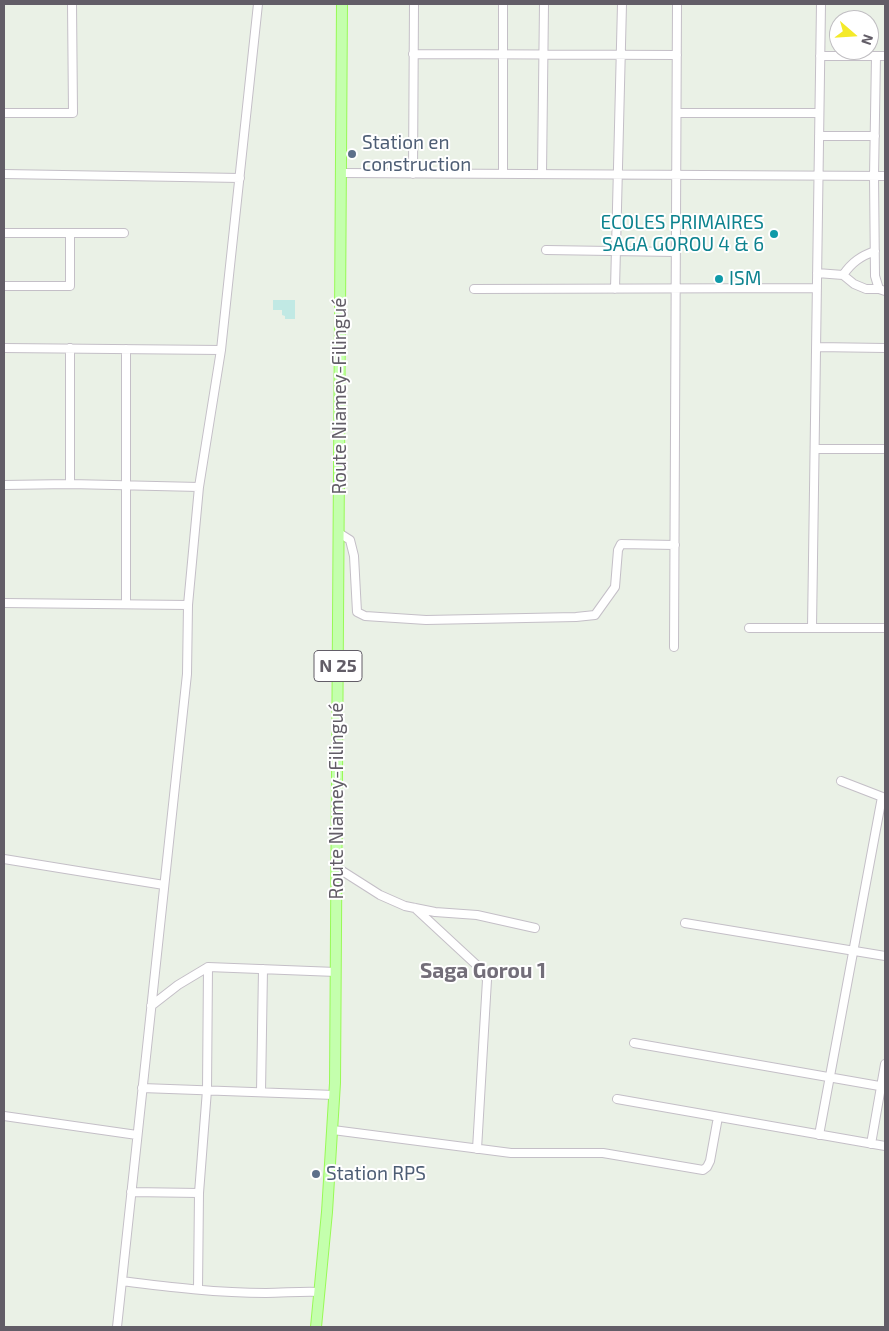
<!DOCTYPE html>
<html>
<head>
<meta charset="utf-8">
<style>
  body { margin:0 }
  #map { position:relative; width:889px; height:1331px; overflow:hidden; background:#eaf1e6; font-family:"Exo 2",sans-serif }
  canvas { display:block }
  .frame { position:absolute; inset:0; border:5px solid #625d67; pointer-events:none }
  .north { position:absolute; left:829px; top:10px; width:50px; height:50px; box-sizing:border-box; background:#fff; border:1px solid #c0bec2; border-radius:50%; rotate:109deg; font-size:14px; font-weight:700; line-height:20px; text-align:center; color:#625d67 }
  .north::after { content:''; display:block; margin:auto; width:18px; height:22px; background:#f4ea29; clip-path:polygon(50% 0,100% 100%,50% 72%,0 100%) }
</style>
</head>
<body>
<div id="map">
<canvas width="889" height="1331"></canvas>
<div class="frame"></div>
<div class="north">N</div>
</div>
<script>
const ctx = document.querySelector('canvas').getContext('2d');
ctx.lineJoin = 'round';
function paint(path, color) { ctx.fillStyle = color; ctx.fill(path, 'evenodd'); }
function stroke(path, color, width, dash) { ctx.strokeStyle = color; ctx.lineWidth = width; ctx.lineCap = dash ? 'butt' : 'round'; ctx.setLineDash(dash || []); ctx.stroke(path); }
function write(font, color, halo, rows, align = 'center') {
  ctx.font = font + ' "Exo 2",sans-serif'; ctx.lineWidth = 4; ctx.setLineDash([]); ctx.textBaseline = 'middle'; ctx.strokeStyle = halo; ctx.fillStyle = color; for (const [text, x, y, turn = 0] of rows) {
    ctx.save(); ctx.translate(x, y); ctx.rotate((+turn || 0) * Math.PI / 180); ctx.textAlign = isNaN(turn) ? turn : align; if (halo) ctx.strokeText(text, 0, 0); ctx.fillText(text, 0, 0); ctx.restore();
  }
}
const green = new Path2D(`
  M 273,300 L 295,300 L 295,319 L 285,319 L 285,316 L 282,315 L 282,310 L 273,310 Z`);
const minor = new Path2D(`
  M 413,54 L 677,55
  M 820,56 L 885,56
  M 876,56 L 874,176 L 875,276 L 879,289
  M 4,113 L 73,113 L 72,4
  M 677,113 L 819,113
  M 819,136 L 875,136
  M 342,173 L 885,176
  M 4,174 L 240,178
  M 413,174 L 414,4
  M 503,174 L 503,4
  M 542,174 L 544,4
  M 4,233 L 124,233
  M 546,250 L 676,252
  M 817,273 L 843,275 L 854,284 L 866,289 L 879,289 L 885,291
  M 843,275 C 852,262 861,256 875,251
  M 4,286 L 70,286 L 70,233
  M 474,289 L 817,288
  M 615,289 L 622,4
  M 816,347 L 885,348
  M 4,348 L 221,350
  M 815,449 L 885,449
  M 70,484 L 70,348
  M 4,485 L 70,484 L 199,487
  M 339,533 L 350,540 L 354,556 L 357,612 L 365,616 L 426,620 L 576,617 L 595,615 L 615,587 L 618,550 L 621,544 L 675,545
  M 4,603 L 188,605
  M 126,604 L 126,349
  M 749,628 L 885,628
  M 812,628 L 821,4
  M 674,647 L 677,4
  M 841,781 L 885,798
  M 4,859 L 164,885
  M 336,867 L 380,895 L 405,906 L 435,912 L 477,915 L 535,928
  M 415,908 L 483,971 L 487,980 L 477,1149
  M 685,923 L 885,956
  M 151,1006 L 178,985 L 208,967 L 336,972
  M 634,1043 L 885,1087
  M 142,1088 L 334,1095
  M 261,1092 L 263,969
  M 617,1099 L 885,1146
  M 4,1116 L 137,1135
  M 333,1130 L 511,1153 L 603,1153 L 703,1170 L 707,1167 L 710,1161 L 718,1117
  M 819,1135 L 882,797
  M 871,1144 L 885,1064
  M 131,1192 L 199,1193
  M 122,1281 C 169,1287 218,1293 266,1293 C 284,1293 302,1291 320,1292
  M 198,1289 L 199,1193 L 207,1090 L 208,967
  M 117,1327 L 187,674 L 188,605 L 199,487 L 221,350 L 258,4`);
const major = new Path2D(`
  M 316,1327 L 327,1212 L 335,1083 L 342,4`);
const markers = [
  [352,154,5,"#5c6f8a"],
  [774,234,5,"#0f9aa8"],
  [719,279,5,"#0f9aa8"],
  [316,1174,5,"#5c6f8a"]
];
const shields = [
  [338,666,48]
];
const shieldNames = [
  ["N 25",338,666]
];
const serviceNames = [
  ["Station en",362,143],
  ["construction",362,165],
  ["Station RPS",326,1174]
];
const cultureNames = [
  ["ECOLES PRIMAIRES",764,223],
  ["SAGA GOROU 4 & 6",764,245],
  ["ISM",729,279,"left"]
];
const streetNames = [
  ["Route Niamey-Filingué",340,396,-90],
  ["Route Niamey-Filingué",337,801,-90]
];
const quarterNames = [
  ["Saga Gorou 1",483,971]
];
paint(green, '#c1e9e4');
stroke(minor, '#c4bfc7', 10);
stroke(major, '#98fa56', 12);
stroke(minor, '#fff', 8);
stroke(major, '#c4ffad', 10);
for (const [x, y, r, color] of markers) { const dot = new Path2D(); dot.arc(x, y, r, 0, 2 * Math.PI); ctx.fillStyle = color; ctx.fill(dot); stroke(dot, '#fff', 2); }
for (const [x, y, w] of shields) { const box = new Path2D(); box.roundRect(x - w / 2, y - 15.5, w, 31, 4); ctx.fillStyle = '#fff'; ctx.fill(box); stroke(box, '#625d67', 1); }
write('bold 18px', '#625d67', null, shieldNames);
write('19px', '#4e5e75', '#fff', serviceNames, 'left');
write('19px', '#0d838f', '#fff', cultureNames, 'right');
write('19px', '#625d67', '#fff', streetNames);
write('bold 21px', '#736e79', '#fff', quarterNames);
</script>
</body>
</html>
